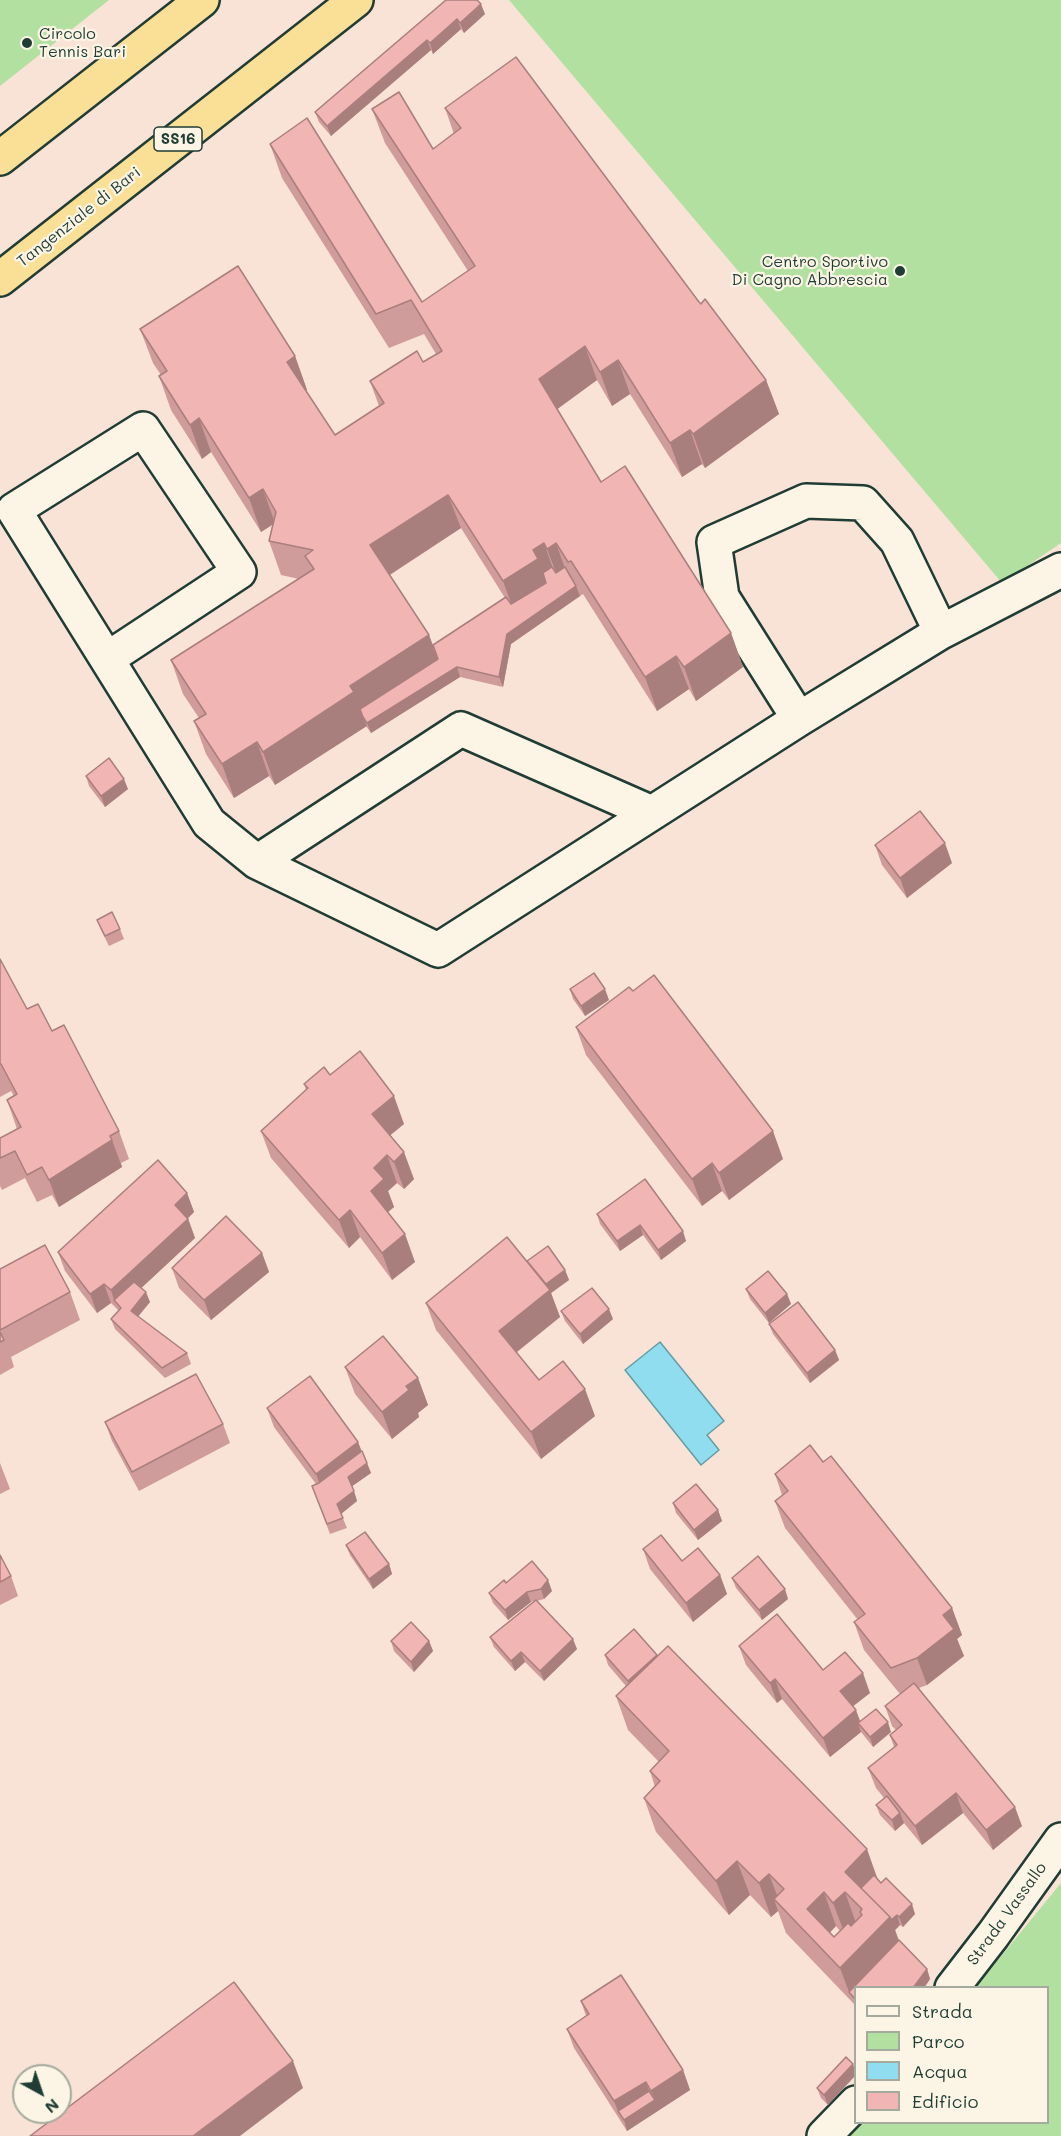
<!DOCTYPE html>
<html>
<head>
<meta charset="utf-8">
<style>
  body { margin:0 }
  #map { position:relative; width:1061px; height:2136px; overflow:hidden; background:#f9e2d6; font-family:Mali,sans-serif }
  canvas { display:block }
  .legend { position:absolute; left:854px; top:1986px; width:195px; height:138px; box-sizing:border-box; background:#fcf5e5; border:2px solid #a4ab9e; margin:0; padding:8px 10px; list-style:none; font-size:18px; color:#1f3d34 }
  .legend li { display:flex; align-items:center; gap:12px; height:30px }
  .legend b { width:30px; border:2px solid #a4ab9e }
  .north { position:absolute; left:12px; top:2064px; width:60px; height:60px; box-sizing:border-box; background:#fcf5e5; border:2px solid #a4ab9e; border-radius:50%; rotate:140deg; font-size:16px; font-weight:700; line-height:24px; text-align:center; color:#1f3d34 }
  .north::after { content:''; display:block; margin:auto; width:21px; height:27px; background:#1f3d34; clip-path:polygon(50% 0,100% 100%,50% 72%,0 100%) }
</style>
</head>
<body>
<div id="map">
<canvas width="1061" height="2136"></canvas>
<ul class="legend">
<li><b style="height:8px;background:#fcf5e5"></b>Strada</li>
<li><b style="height:16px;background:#b1e0a0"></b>Parco</li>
<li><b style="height:16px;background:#8fddee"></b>Acqua</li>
<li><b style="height:16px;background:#f1b5b4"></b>Edificio</li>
</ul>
<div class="north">N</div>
</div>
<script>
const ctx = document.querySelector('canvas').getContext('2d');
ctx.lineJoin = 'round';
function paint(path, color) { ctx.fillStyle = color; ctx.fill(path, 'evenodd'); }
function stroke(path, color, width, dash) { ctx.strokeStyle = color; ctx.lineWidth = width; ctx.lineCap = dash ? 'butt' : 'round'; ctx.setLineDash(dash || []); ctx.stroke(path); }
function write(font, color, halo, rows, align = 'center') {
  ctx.font = font + ' Mali,sans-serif'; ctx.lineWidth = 4.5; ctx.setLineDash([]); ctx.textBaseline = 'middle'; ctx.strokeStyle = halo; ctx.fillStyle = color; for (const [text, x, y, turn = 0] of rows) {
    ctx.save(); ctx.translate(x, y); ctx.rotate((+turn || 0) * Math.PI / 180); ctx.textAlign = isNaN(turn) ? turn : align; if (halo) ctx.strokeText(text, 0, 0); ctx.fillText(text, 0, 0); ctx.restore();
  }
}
const green = new Path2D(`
  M 0,0 L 109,0 L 0,86 Z
  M 509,0 L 1061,0 L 1061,543 L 1002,583 Z
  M 1061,1883 L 1061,2136 L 842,2136 L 856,2122 L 1048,2122 L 1048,1988 L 976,1987 Z`);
const water = new Path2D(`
  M 660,1342 L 724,1421 L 707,1435 L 719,1450 L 701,1465 L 625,1370 Z`);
const minor = new Path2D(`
  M 107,659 L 239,572 L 143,429 L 14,510 L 209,823 L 257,862 L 438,950 L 799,719 L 941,632 L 1061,570
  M 799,719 L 722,597 L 714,542 L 806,501 L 863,503 L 897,541 L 941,632
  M 257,862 L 461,729 L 652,813
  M 952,1988 L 993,1935 L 1061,1840
  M 824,2136 L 856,2103`);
const highway = new Path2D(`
  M 0,158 L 202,0
  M 0,279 L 356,0`);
const wall = new Path2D(`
  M 446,0 L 485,14 L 464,33 L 461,29 L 433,54 L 431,50 L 331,136 L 319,122 L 315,112 Z
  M 445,108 L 699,302 L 766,380 L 779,414 L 705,468 L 702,464 L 682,477 L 630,394 L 612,406 L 597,380 L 557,409 L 601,482 L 731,633 L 743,667 L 696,701 L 689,689 L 657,711 L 583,594 L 511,644 L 503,687 L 460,677 L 371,733 L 366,726 L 275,785 L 269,776 L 234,798 L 206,754 L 194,721 L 199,718 L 183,694 L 171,660 L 299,579 L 281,575 L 269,541 L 272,525 L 261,532 L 211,452 L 202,459 L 171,410 L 159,376 L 161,375 L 153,363 L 140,329 L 295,356 L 307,390 L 306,391 L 335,435 L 379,406 L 370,381 L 423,362 L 436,354 L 424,334 L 389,348 L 282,178 L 270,144 L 422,302 L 468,271 L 385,143 L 372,109 L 433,149 L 454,134 ZM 461,528 L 505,598 L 433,645 L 429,635 L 390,575 Z
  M 86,776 L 128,789 L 105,807 L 89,786 Z
  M 875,845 L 952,863 L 907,898 L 882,865 Z
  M 97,920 L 120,929 L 124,939 L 109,946 L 101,930 Z
  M 0,959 L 27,1009 L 52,1031 L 119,1131 L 129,1159 L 121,1163 L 122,1167 L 59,1207 L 52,1195 L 37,1202 L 25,1178 L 2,1190 L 0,1186 L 0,1138 L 17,1129 L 7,1100 L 14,1096 L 11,1091 L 0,1097 Z
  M 570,989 L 609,1000 L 585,1016 L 573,999 Z
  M 576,1027 L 783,1159 L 729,1200 L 722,1191 L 702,1206 L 586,1055 Z
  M 330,1075 L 404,1124 L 390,1135 L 414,1179 L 404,1189 L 397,1183 L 388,1191 L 394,1207 L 388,1212 L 415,1262 L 392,1280 L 360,1237 L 349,1248 L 271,1158 L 261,1131 L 306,1090 L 304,1084 Z
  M 645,1179 L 686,1241 L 661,1260 L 643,1235 L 620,1251 L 600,1224 L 597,1214 Z
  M 187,1193 L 194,1212 L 188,1218 L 195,1238 L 141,1288 L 150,1302 L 138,1317 L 187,1353 L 191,1364 L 165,1378 L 115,1329 L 111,1319 L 119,1311 L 111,1303 L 97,1313 L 65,1271 L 58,1252 Z
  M 262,1253 L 269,1272 L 211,1320 L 179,1288 L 172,1268 Z
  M 527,1261 L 565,1270 L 569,1280 L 551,1293 L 560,1317 L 516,1353 L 539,1380 L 595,1416 L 541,1459 L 436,1330 L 426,1303 Z
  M 0,1269 L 70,1292 L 80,1320 L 11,1357 L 14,1367 L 0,1375 Z
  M 746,1289 L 787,1294 L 791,1304 L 769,1323 L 750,1299 Z
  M 561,1311 L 613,1319 L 583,1344 L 565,1321 Z
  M 769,1324 L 835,1350 L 839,1360 L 810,1383 L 773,1334 Z
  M 345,1367 L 418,1378 L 428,1405 L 418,1413 L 419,1417 L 392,1439 L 355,1394 Z
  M 267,1408 L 358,1442 L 371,1473 L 352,1486 L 357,1501 L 341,1514 L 347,1528 L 330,1534 L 312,1486 L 316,1484 L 274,1427 Z
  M 105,1422 L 223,1424 L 230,1443 L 139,1491 L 112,1441 Z
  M 823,1462 L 952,1608 L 962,1635 L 957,1639 L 964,1656 L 927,1685 L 919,1688 L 1022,1826 L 993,1850 L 963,1813 L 922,1845 L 904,1823 L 895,1831 L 880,1815 L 876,1805 L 884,1798 L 876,1788 L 868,1768 L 894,1747 L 890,1735 L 896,1730 L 892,1726 L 885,1706 L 900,1694 L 864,1650 L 854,1622 L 858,1620 L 785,1528 L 775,1501 L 782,1495 L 775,1474 Z
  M 0,1463 L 10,1489 L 0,1494 Z
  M 673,1503 L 718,1510 L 722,1521 L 698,1540 L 676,1513 Z
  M 346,1545 L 389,1564 L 392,1574 L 373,1589 L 350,1555 Z
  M 643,1549 L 682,1561 L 720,1575 L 727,1594 L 693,1622 L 650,1569 Z
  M 0,1555 L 11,1576 L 18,1596 L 0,1605 Z
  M 732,1578 L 788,1599 L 762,1620 L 736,1588 Z
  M 506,1583 L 552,1591 L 544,1599 L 537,1601 L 577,1649 L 544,1681 L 525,1662 L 515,1671 L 494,1647 L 490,1637 L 534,1601 L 531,1602 L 508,1620 L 493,1603 L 489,1593 Z
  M 391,1641 L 429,1641 L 433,1651 L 414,1672 L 394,1651 Z
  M 739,1646 L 823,1670 L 870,1693 L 853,1706 L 860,1721 L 891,1732 L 873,1747 L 861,1732 L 830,1757 L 782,1699 L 777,1703 L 746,1665 Z
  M 605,1655 L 657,1655 L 879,1881 L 915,1914 L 903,1927 L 900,1925 L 895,1930 L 899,1940 L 927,1969 L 930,1979 L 924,1988 L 855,1988 L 855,2005 L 786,1933 L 778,1911 L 771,1917 L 750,1895 L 729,1915 L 656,1832 L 644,1798 L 655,1787 L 650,1771 L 659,1762 L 628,1730 L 616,1696 L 626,1686 L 608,1665 ZM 836,1926 L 840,1931 L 834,1937 L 830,1933 Z
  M 581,2001 L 683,2070 L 690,2090 L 627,2131 L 574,2048 L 567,2029 L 586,2016 Z
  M 855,2070 L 828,2105 L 821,2098 L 817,2088 Z`);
const shadedWall = new Path2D(`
  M 481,4 L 485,14 L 464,33 L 460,23 Z
  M 457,19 L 461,29 L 433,54 L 430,43 Z
  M 427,40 L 431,50 L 331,136 L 327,126 Z
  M 585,346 L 597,380 L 552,413 L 539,379 Z
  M 295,356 L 307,390 L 299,396 L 287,362 Z
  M 618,360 L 630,394 L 612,406 L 600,372 Z
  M 766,380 L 779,414 L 705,468 L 693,434 Z
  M 199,418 L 211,452 L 202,459 L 190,425 Z
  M 690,430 L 702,464 L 682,477 L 670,443 Z
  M 263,489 L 275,523 L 261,532 L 249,498 Z
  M 448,495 L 461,528 L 383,579 L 370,545 Z
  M 544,543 L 556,577 L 515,614 L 503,581 L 533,550 Z
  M 556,543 L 568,577 L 560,583 L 547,549 Z
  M 576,586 L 580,596 L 511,644 L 503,687 L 499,677 L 507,634 Z
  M 731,633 L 743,667 L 696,701 L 684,667 Z
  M 429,635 L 441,669 L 363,717 L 367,726 L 275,785 L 263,752 L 350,686 Z
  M 676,656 L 689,689 L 657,711 L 645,677 Z
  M 457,667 L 460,677 L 371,733 L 367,723 Z
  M 257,742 L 269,776 L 234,798 L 222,764 Z
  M 124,779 L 128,789 L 105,807 L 101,796 Z
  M 945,843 L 952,863 L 907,898 L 900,878 Z
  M 605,989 L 609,1000 L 585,1016 L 581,1006 Z
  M 394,1096 L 404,1124 L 382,1142 L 372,1114 Z
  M 773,1131 L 783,1159 L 729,1200 L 719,1173 Z
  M 112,1140 L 122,1167 L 59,1207 L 49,1180 Z
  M 404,1152 L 414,1179 L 404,1189 L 394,1162 Z
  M 387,1155 L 397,1183 L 388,1191 L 394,1207 L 381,1218 L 371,1191 L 374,1168 Z
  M 712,1163 L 722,1191 L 702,1206 L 692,1179 Z
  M 187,1193 L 194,1212 L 182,1224 L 175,1205 Z
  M 350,1210 L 360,1237 L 349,1248 L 339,1220 Z
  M 188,1219 L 195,1238 L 121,1307 L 114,1300 L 111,1290 Z
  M 640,1225 L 643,1235 L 620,1251 L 617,1241 Z
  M 683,1231 L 686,1241 L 661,1260 L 658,1250 Z
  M 405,1234 L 415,1262 L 392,1280 L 382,1253 Z
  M 262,1253 L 269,1272 L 211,1320 L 204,1300 Z
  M 565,1270 L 569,1280 L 551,1293 L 560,1317 L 509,1358 L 499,1331 L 542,1287 Z
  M 104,1284 L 111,1303 L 97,1313 L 90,1294 Z
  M 146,1292 L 150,1302 L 134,1321 L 131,1311 Z
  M 787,1294 L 791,1304 L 769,1323 L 765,1313 Z
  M 609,1309 L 613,1319 L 583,1344 L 580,1334 Z
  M 835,1350 L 839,1360 L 810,1383 L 807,1373 Z
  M 418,1378 L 428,1405 L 418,1413 L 419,1417 L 392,1439 L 382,1412 L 406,1386 Z
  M 585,1389 L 595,1416 L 541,1459 L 531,1432 Z
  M 358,1442 L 365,1461 L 323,1493 L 316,1474 Z
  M 367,1463 L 371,1473 L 351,1487 L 348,1477 Z
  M 354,1491 L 357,1501 L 341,1514 L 337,1504 Z
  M 718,1510 L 722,1521 L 698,1540 L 694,1530 Z
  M 389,1564 L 392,1574 L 373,1589 L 369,1579 Z
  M 720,1575 L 727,1594 L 693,1622 L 686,1603 Z
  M 548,1580 L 552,1591 L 544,1599 L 541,1589 Z
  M 785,1589 L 788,1599 L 762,1620 L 759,1610 Z
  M 527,1592 L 531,1602 L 508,1620 L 505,1610 Z
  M 952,1608 L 962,1635 L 957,1639 L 964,1656 L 927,1685 L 917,1658 L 943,1615 Z
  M 573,1639 L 577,1649 L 544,1681 L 540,1671 Z
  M 429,1641 L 433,1651 L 414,1672 L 411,1662 Z
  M 521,1652 L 525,1662 L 515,1671 L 511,1661 Z
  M 657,1655 L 661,1665 L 632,1692 L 628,1681 Z
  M 863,1673 L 870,1693 L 847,1711 L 840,1691 Z
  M 775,1679 L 782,1699 L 777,1703 L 770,1683 Z
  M 856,1710 L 863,1729 L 858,1723 L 861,1732 L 830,1757 L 823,1738 Z
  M 888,1722 L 891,1732 L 873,1747 L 870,1737 Z
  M 956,1793 L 963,1813 L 922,1845 L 915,1826 Z
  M 1015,1807 L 1022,1826 L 993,1850 L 986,1830 Z
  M 900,1813 L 904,1823 L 895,1831 L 892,1820 Z
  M 867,1849 L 879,1883 L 853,1895 L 857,1906 L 845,1872 Z
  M 737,1861 L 750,1895 L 729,1915 L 716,1881 Z
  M 769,1874 L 781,1906 L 774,1899 L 778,1911 L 771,1917 L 759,1883 Z
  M 824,1892 L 836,1926 L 819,1943 L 807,1909 Z
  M 845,1892 L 857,1926 L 846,1937 L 833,1903 Z
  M 912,1904 L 915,1914 L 903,1927 L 899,1917 Z
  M 897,1915 L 900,1925 L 895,1930 L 902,1951 L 849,1992 L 840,1968 L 890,1917 Z
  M 927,1969 L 930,1979 L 924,1988 L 913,1988 Z
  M 293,2061 L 303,2088 L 240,2136 L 193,2136 Z
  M 853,2064 L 855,2070 L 855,2076 L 828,2105 L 824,2095 Z
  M 683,2070 L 690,2090 L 627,2131 L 624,2120 L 655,2100 L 651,2091 Z
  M 646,2082 L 653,2101 L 618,2111 L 614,2101 Z`);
const building = new Path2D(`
  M 446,0 L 477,0 L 481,4 L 460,23 L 457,19 L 430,43 L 427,40 L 327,126 L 315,112 Z
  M 516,57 L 699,302 L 701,304 L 705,299 L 766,380 L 693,434 L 690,430 L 670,443 L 618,360 L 600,372 L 585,346 L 539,379 L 601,482 L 625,466 L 731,633 L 684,667 L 676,656 L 645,677 L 571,561 L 568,562 L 556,543 L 547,549 L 544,543 L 533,550 L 538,559 L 503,581 L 448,495 L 370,545 L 429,635 L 350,686 L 354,692 L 263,752 L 257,742 L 222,764 L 194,721 L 206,714 L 171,660 L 314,569 L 305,556 L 313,550 L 269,541 L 276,512 L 263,489 L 249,498 L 199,418 L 190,425 L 159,376 L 167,371 L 140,329 L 238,266 L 295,356 L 287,362 L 335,435 L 384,403 L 370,381 L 417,351 L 423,362 L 442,351 L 411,300 L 376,314 L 270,144 L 307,118 L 422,302 L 475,266 L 372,109 L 399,92 L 433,149 L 461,128 L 445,108 Z
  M 552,567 L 556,573 L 565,567 L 576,586 L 507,634 L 499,677 L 457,667 L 367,723 L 363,717 L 360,709 L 438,659 L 433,645 L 506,597 L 511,604 L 546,583 L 543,573 Z
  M 109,758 L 124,779 L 101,796 L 86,776 Z
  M 920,811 L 945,843 L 900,878 L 875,845 Z
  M 112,912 L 120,929 L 105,936 L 97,920 Z
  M 0,959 L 27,1009 L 38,1004 L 52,1031 L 64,1025 L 119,1131 L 110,1136 L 112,1140 L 49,1180 L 42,1167 L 27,1175 L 15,1151 L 0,1158 L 0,1138 L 21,1127 L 7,1100 L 17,1094 L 1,1064 L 0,1064 Z
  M 594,973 L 605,989 L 581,1006 L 570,989 Z
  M 654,975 L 773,1131 L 719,1173 L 712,1163 L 692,1179 L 576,1027 L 629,987 L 633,991 Z
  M 360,1051 L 394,1096 L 372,1114 L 404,1152 L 394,1162 L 387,1155 L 374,1168 L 384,1179 L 371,1191 L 405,1234 L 382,1253 L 350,1210 L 339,1220 L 261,1131 L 308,1088 L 304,1084 L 324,1067 L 330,1075 Z
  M 158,1160 L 187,1193 L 175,1205 L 188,1219 L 111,1290 L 104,1284 L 90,1294 L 58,1252 Z
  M 645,1179 L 683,1231 L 658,1250 L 640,1225 L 617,1241 L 597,1214 Z
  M 226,1216 L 262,1253 L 204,1300 L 172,1268 Z
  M 507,1237 L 550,1290 L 499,1331 L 539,1380 L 563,1361 L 585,1389 L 531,1432 L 426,1303 Z
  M 45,1245 L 70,1292 L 0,1330 L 0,1269 Z
  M 548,1246 L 565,1270 L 546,1284 L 527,1261 Z
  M 768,1271 L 787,1294 L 765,1313 L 746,1289 Z
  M 134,1282 L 146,1292 L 131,1311 L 187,1353 L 162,1368 L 111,1319 L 121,1308 L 114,1300 Z
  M 592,1288 L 609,1309 L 580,1334 L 561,1311 Z
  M 798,1302 L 835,1350 L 807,1373 L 769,1324 Z
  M 0,1332 L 4,1340 L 0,1342 Z
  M 383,1336 L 418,1378 L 406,1386 L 409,1390 L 382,1412 L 345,1367 Z
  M 196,1374 L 223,1424 L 132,1472 L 105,1422 Z
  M 310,1376 L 358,1442 L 316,1474 L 267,1408 Z
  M 810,1445 L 823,1462 L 831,1456 L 952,1608 L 943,1615 L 954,1629 L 917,1658 L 891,1668 L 854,1622 L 865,1614 L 775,1501 L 788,1491 L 775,1474 Z
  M 362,1451 L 367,1463 L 348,1477 L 354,1491 L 337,1504 L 343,1518 L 327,1524 L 312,1486 L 319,1483 Z
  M 696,1484 L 718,1510 L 694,1530 L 673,1503 Z
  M 365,1532 L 389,1564 L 369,1579 L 346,1545 Z
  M 661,1535 L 682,1561 L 698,1548 L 720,1575 L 686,1603 L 643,1549 Z
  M 0,1555 L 11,1576 L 0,1582 Z
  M 758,1556 L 785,1589 L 759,1610 L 732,1578 Z
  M 532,1561 L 548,1580 L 541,1589 L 527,1592 L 505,1610 L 489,1593 L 504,1580 L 506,1583 Z
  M 536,1600 L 573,1639 L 540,1671 L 521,1652 L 511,1661 L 490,1637 Z
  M 777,1614 L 823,1670 L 845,1652 L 863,1673 L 840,1691 L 856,1710 L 823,1738 L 775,1679 L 770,1683 L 739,1646 Z
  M 411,1622 L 429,1641 L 411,1662 L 391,1641 Z
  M 634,1629 L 657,1655 L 628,1681 L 605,1655 Z
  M 668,1646 L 867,1849 L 845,1872 L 890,1917 L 840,1968 L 774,1899 L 784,1889 L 769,1874 L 759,1883 L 737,1861 L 716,1881 L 644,1798 L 660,1781 L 650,1771 L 669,1751 L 616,1696 ZM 824,1892 L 833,1903 L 845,1892 L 862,1909 L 860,1912 L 862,1915 L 851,1926 L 848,1923 L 834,1937 L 807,1909 Z
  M 914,1683 L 1015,1807 L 986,1830 L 956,1793 L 915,1826 L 868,1768 L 897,1745 L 890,1735 L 902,1725 L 885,1706 Z
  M 876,1709 L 888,1722 L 870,1737 L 858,1723 Z
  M 887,1796 L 900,1813 L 892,1820 L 876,1805 Z
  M 874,1875 L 881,1883 L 886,1878 L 912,1904 L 899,1917 L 897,1915 L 891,1920 L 890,1917 L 861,1888 Z
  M 899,1940 L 927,1969 L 913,1988 L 855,1988 L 855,1999 L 849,1992 Z
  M 621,1975 L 683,2070 L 651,2091 L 646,2082 L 614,2101 L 567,2029 L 589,2014 L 581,2001 Z
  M 234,1982 L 293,2061 L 193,2136 L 30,2136 Z
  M 846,2057 L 853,2064 L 824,2095 L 817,2088 Z
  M 649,2091 L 655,2100 L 624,2120 L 618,2111 Z`);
const markers = [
  [27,43,6,"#1f3d34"],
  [900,271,6,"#1f3d34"]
];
const shields = [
  [178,139,48]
];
const shieldNames = [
  ["SS16",178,139]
];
const poiNames = [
  ["Circolo",39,34],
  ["Tennis Bari",39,52],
  ["Centro Sportivo",888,262,"right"],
  ["Di Cagno Abbrescia",888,280,"right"]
];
const streetNames = [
  ["Tangenziale di Bari",79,217,-38],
  ["Strada Vassallo",1007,1914,-54]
];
paint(green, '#b1e0a0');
paint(water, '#8fddee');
stroke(water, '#629da4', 1.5);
stroke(minor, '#1f3d34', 38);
stroke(highway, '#1f3d34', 38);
stroke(minor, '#fcf5e5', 33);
stroke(highway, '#fadf96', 33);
paint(wall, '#cf9c9b');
paint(shadedWall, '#a97f7e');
paint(building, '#f1b5b4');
stroke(building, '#a97f7e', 1.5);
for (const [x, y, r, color] of markers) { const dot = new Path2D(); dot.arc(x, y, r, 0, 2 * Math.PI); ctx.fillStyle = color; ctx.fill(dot); stroke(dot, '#fcf5e5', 2); }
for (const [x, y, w] of shields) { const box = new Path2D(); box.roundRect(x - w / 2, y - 12, w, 24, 4.5); ctx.fillStyle = '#fcf5e5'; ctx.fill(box); stroke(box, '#1f3d34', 1.5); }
write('bold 15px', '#1f3d34', null, shieldNames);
write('16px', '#1f3d34', '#fcf5e5', poiNames, 'left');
write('16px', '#1f3d34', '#fcf5e5', streetNames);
</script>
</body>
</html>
